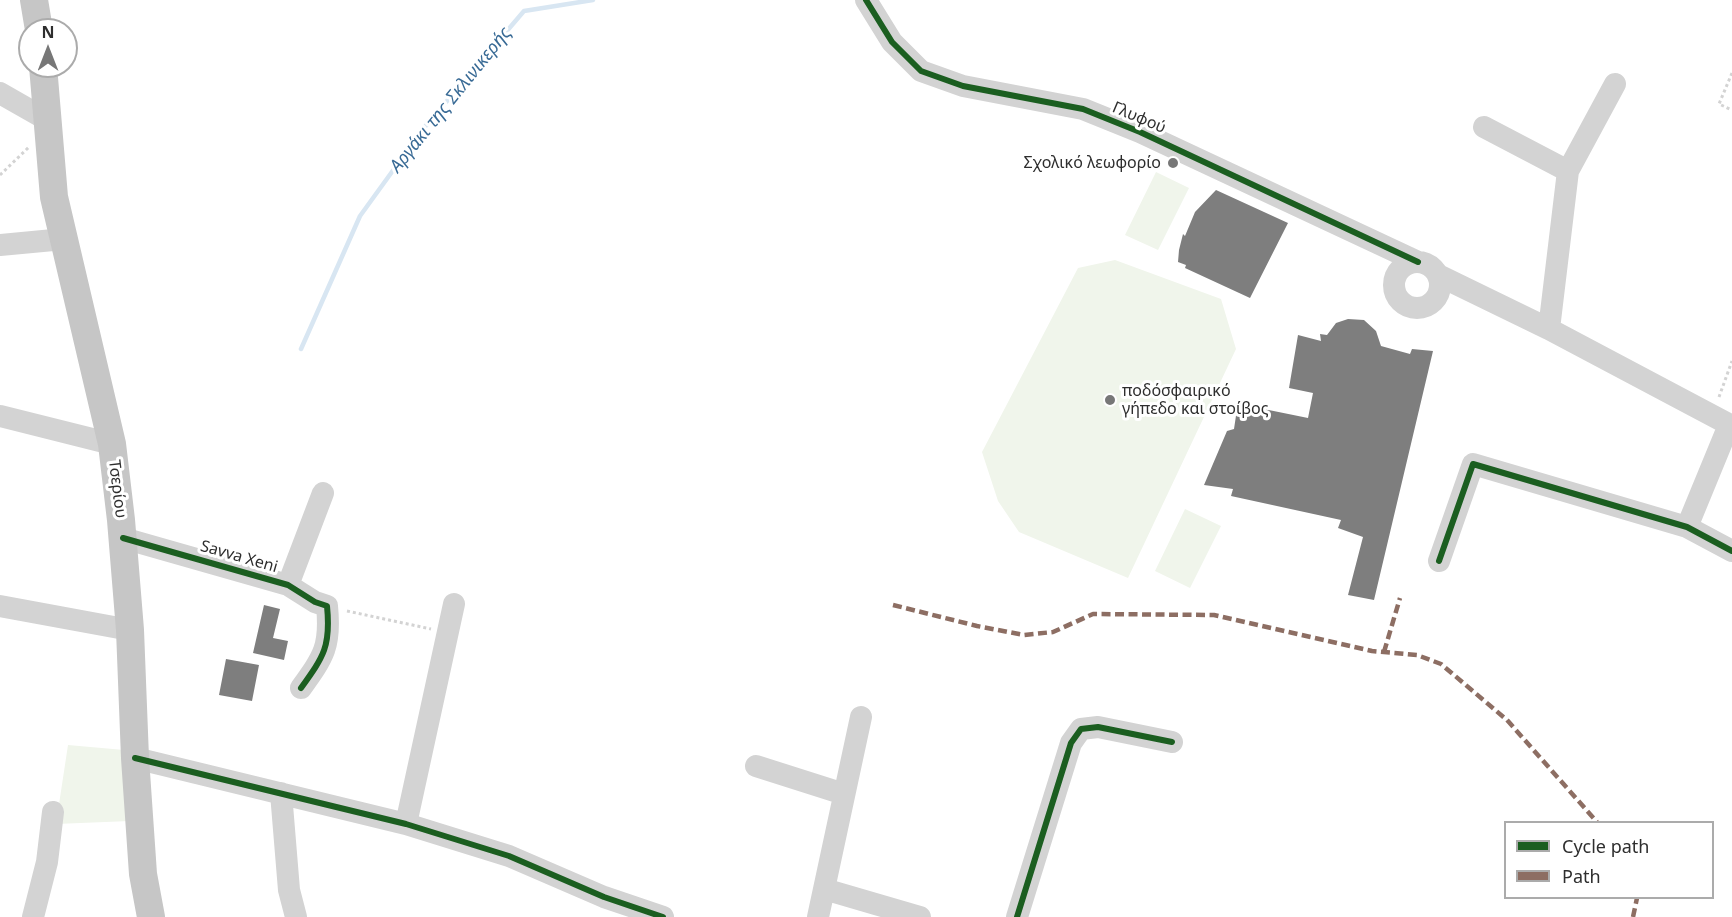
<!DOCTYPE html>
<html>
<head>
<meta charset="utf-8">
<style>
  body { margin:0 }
  #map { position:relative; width:1732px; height:917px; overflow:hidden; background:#fff; font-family:"Noto Sans",sans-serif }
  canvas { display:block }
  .legend { position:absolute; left:1504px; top:821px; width:210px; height:78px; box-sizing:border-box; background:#fff; border:2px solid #ababab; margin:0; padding:8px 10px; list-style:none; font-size:18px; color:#2e2e2e }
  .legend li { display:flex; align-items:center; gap:12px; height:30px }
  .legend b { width:30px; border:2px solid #ababab }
  .north { position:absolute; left:18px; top:18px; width:60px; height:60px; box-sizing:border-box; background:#fff; border:2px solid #ababab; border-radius:50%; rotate:0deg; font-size:16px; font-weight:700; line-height:24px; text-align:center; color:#2e2e2e }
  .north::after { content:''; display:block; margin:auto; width:21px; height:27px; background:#777; clip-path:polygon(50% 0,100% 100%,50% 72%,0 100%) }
</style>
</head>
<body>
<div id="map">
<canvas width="1732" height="917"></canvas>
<ul class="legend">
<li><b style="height:8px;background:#1b5e20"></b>Cycle path</li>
<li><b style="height:8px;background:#8d6e63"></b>Path</li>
</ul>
<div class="north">N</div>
</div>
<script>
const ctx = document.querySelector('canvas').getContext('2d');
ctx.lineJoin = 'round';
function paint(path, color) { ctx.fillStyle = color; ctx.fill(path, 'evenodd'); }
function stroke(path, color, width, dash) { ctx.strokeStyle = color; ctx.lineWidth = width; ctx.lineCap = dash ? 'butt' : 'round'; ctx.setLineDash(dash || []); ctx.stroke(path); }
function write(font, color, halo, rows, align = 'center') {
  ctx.font = font + ' "Noto Sans",sans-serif'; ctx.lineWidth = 6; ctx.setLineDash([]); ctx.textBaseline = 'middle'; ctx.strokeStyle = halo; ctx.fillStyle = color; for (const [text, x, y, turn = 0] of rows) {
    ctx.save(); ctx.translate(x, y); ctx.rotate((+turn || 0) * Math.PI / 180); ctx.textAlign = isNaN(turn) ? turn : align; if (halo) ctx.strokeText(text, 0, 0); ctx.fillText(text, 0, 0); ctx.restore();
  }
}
const green = new Path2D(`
  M 1156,172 L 1189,188 L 1158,250 L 1125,235 Z
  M 1115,260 L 1221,299 L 1236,349 L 1128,578 L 1019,532 L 998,501 L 982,452 L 1078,268 Z
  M 1185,509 L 1221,526 L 1190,588 L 1155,571 Z
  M 68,745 L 124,750 L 130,821 L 56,824 Z`);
const stream = new Path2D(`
  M 301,349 L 360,216 L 423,129 L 524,11 L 593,0`);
const building = new Path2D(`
  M 1216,190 L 1288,223 L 1250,298 L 1185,268 L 1186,265 L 1178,262 L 1179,250 L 1183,234 L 1185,236 L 1195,212 Z
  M 1348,319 L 1364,320 L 1376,331 L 1381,346 L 1410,354 L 1412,349 L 1433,351 L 1374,600 L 1348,595 L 1363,537 L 1338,528 L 1341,520 L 1231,496 L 1233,489 L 1204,485 L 1227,431 L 1234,429 L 1237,409 L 1252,412 L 1254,407 L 1308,418 L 1313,393 L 1289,388 L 1298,335 L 1321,341 L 1320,334 L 1327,335 L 1336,323 Z
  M 264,605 L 280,609 L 273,638 L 288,641 L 284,660 L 253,653 Z
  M 226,659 L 259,665 L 252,701 L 219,695 Z`);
const path = new Path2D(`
  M 1732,73 L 1719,104 L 1732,110
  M 0,175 L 29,147
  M 1719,397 L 1732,361
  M 347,611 L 431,629`);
const minor = new Path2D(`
  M 866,0 L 892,42 L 921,71 L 963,86 L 1083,109 L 1140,132 L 1418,262
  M 0,93 L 49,121
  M 1484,127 L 1568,171
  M 0,245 L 64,239
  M1394 285a23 23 0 1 1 46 0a23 23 0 1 1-46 0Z
  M 1438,275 L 1549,329 L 1732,426
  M 1549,329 L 1568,171 L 1615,84
  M 0,416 L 112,444
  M 1687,527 L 1729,425
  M 123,538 L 288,585 L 315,602 L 327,606 C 331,646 324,656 301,688
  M 1439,561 L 1473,464 L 1687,527 L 1732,551
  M 288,585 L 323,493
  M 0,606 L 130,630
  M 135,758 L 406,824 L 509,856 L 604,897 L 663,917
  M 756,766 L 844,794
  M 281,793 L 289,890 L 296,917
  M 406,824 L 454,604
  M 824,889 L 920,917
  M 33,917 L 47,862 L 53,812
  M 818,917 L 861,717
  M 1017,917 L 1071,743 L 1081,729 L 1098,727 L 1172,742`);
const major = new Path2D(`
  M 34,0 L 39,30
  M 43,66 L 54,197 L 112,444 L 121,520 L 130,630 L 135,758 L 143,874 L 151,917`);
const quiet = new Path2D(`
  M 893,605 L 977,626 L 1024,635 L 1053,632 L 1093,614 L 1214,615 L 1372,651 L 1417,655 L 1441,664 L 1507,720 L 1597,822
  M 1384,652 L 1400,598
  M 1633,917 L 1637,898`);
const cycleway = new Path2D(`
  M 866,0 L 892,42 L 921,71 L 963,86 L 1083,109 L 1140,132 L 1418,262
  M 123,538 L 288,585 L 315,602 L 327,606 C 331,646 324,656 301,688
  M 1439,561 L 1473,464 L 1687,527 L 1732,551
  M 135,758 L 406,824 L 509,856 L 604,897 L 663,917
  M 1017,917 L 1071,743 L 1081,729 L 1098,727 L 1172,742`);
const markers = [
  [1173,163,6,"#777"],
  [1110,400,6,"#777"]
];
const streetNames = [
  ["Γλυφού",1139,118,23],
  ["Τσερίου",117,489,83],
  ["Savva Xeni",239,557,16]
];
const poiNames = [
  ["Σχολικό λεωφορίο",1161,163],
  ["ποδόσφαιρικό",1122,391,"left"],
  ["γήπεδο και στοίβος",1122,409,"left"]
];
const waterNames = [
  ["Αργάκι της Σκλινικερής",451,100,-51]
];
paint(green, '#f0f5eb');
stroke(stream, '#d8e6f2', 4.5);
paint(building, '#7e7e7e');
stroke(path, '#d3d3d3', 3, [3, 3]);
stroke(minor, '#d3d3d3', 22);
stroke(major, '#c6c6c6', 28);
stroke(quiet, '#8d6e63', 4.5, [9, 4.5]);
stroke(cycleway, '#1b5e20', 6);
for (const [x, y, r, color] of markers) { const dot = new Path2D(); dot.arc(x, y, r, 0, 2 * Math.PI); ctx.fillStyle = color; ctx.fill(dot); stroke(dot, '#fff', 2); }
write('16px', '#2e2e2e', '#fff', streetNames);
write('16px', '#2e2e2e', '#fff', poiNames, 'right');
write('italic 18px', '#386a95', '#fff', waterNames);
</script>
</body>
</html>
